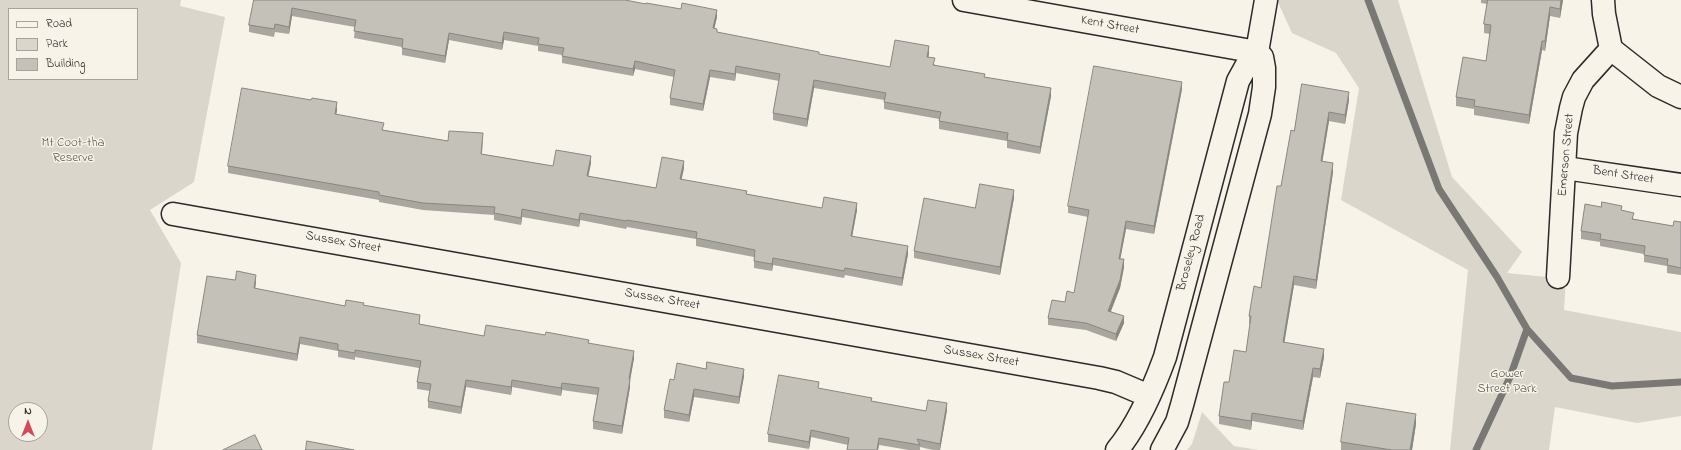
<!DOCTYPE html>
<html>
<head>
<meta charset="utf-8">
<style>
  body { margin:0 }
  #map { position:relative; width:1681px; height:450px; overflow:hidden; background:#f7f3e8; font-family:"Indie Flower",sans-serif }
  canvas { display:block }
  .legend { position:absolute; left:8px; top:8px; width:130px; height:72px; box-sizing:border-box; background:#f7f3e8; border:1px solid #a5a39c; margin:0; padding:5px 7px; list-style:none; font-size:12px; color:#2b2b2b }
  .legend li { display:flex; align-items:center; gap:8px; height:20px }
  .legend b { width:20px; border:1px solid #a5a39c }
  .north { position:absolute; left:8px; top:402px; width:40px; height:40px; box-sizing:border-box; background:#f7f3e8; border:1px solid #a5a39c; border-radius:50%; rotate:0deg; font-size:11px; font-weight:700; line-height:16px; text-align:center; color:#2b2b2b }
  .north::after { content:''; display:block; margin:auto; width:14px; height:18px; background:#d1495b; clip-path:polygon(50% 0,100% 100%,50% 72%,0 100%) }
</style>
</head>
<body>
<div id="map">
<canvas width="1681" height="450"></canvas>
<ul class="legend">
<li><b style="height:5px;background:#f7f3e8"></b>Road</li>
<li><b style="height:11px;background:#dad6cc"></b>Park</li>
<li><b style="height:11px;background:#c4c1b9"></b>Building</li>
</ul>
<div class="north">N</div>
</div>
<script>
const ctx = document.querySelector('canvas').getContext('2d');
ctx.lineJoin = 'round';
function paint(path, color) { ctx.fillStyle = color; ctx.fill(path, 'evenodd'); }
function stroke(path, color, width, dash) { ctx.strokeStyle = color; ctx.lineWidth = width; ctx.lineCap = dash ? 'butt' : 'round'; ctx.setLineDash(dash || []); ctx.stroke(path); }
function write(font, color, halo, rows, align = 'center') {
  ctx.font = font + ' "Indie Flower",sans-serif'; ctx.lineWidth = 3; ctx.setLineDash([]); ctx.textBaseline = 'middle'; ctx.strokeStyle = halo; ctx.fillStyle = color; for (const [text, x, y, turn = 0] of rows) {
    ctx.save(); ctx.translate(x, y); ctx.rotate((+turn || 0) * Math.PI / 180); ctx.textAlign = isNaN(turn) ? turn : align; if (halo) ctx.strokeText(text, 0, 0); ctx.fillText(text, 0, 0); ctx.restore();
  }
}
const green = new Path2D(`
  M 0,0 L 181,0 L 180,6 L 225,17 L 194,182 L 150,210 L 181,263 L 152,450 L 0,450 ZM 9,9 L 137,9 L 137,79 L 9,79 ZM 16,410 L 40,410 L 40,434 L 16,434 Z
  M 1277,0 L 1398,0 L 1452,177 L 1522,252 L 1507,273 L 1566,279 L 1564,310 L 1681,332 L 1681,416 L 1637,423 L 1555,407 L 1549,450 L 1450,450 L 1468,270 L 1341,200 L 1359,88 L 1336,53 L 1292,33 Z
  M 1202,412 L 1234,446 L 1258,450 L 1187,450 L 1192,444 Z`);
const stream = new Path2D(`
  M 1368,0 L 1439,189 L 1497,277 L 1527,329 L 1571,378 L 1612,386 L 1681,382
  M 1476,450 L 1510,377 L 1527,329`);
const minor = new Path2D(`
  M 964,0 L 1257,52
  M 1611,49 L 1658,86 L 1681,97
  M 1565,168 L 1681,185
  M 173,214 L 1099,378 L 1116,382 L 1149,396
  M 1558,277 L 1566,133 L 1571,108 L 1574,97 L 1583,80 L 1611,49 L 1604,14 L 1603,0
  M 1117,450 C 1138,425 1154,387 1165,357 L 1238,81 L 1249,61 L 1257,52 L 1266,0
  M 1162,450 L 1177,422 L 1182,405 L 1260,114 L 1264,87 L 1264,68 L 1262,57 L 1257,52`);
const wall = new Path2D(`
  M 254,0 L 717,17 L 714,28 L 717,32 L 819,54 L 890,67 L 929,54 L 928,57 L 935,65 L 985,77 L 1051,96 L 1040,154 L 1007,148 L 1007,141 L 939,129 L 939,119 L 884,109 L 884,100 L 814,88 L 807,127 L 773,120 L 773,113 L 779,81 L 736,73 L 735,81 L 710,77 L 703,111 L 670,105 L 670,98 L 674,77 L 635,69 L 633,76 L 562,63 L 562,55 L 538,51 L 538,46 L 504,40 L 502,50 L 449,40 L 445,63 L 402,55 L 402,47 L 354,38 L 355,27 L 292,16 L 289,34 L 275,32 L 274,37 L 249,32 L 249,25 Z
  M 1481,0 L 1563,0 L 1560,18 L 1550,16 L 1545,51 L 1542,50 L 1529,124 L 1474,115 L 1474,109 L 1456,106 L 1456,97 L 1486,61 L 1490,34 L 1484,33 L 1484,24 L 1487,4 L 1481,3 Z
  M 1182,89 L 1154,234 L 1126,229 L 1120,259 L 1124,267 L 1120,288 L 1111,311 L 1124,323 L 1116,341 L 1086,330 L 1048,325 L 1048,318 L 1074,293 L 1088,217 L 1068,213 L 1068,206 Z
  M 311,100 L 337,110 L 336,114 L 384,130 L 448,141 L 483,141 L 482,154 L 553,166 L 591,163 L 588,176 L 656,188 L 684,168 L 681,180 L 747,194 L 822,208 L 857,210 L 852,236 L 908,254 L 902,286 L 845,275 L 844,278 L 773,265 L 772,271 L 754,268 L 754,257 L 696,246 L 696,239 L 627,227 L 626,229 L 580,220 L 579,227 L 522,217 L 521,225 L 494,220 L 494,215 L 423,210 L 379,202 L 379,200 L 228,173 L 228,166 Z
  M 1349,100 L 1345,124 L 1329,121 L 1322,162 L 1333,172 L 1316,289 L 1294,285 L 1284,342 L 1324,357 L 1320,378 L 1313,377 L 1303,430 L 1252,421 L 1251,430 L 1219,424 L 1219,416 L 1229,382 L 1246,352 L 1250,324 L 1249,324 L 1249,316 L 1261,288 L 1281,186 L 1294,131 Z
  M 1014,198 L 1000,275 L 914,258 L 914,251 L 975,208 Z
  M 1622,210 L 1634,219 L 1673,226 L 1681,222 L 1681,275 L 1667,273 L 1667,266 L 1644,262 L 1644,254 L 1600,246 L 1600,242 L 1581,239 L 1581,231 Z
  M 235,280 L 256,282 L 255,289 L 345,306 L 364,305 L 420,323 L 420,324 L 484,336 L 589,343 L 634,358 L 630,379 L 630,387 L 622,434 L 593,429 L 593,421 L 597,395 L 562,390 L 561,396 L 512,387 L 511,395 L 466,387 L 461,414 L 428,408 L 428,401 L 430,391 L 417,389 L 417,382 L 419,368 L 355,357 L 355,360 L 338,357 L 338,351 L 300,344 L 297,361 L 197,343 L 197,335 Z
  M 744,376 L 739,404 L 694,397 L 689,422 L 664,418 L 664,410 L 674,380 Z
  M 819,389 L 872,401 L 926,411 L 947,410 L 940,450 L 933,450 L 920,447 L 920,450 L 909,450 L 879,445 L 878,450 L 847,450 L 848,445 L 811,437 L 809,449 L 768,442 L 768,434 Z
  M 1416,424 L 1412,450 L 1341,450 L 1341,442 Z`);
const shadedWall = new Path2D(`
  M 1561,0 L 1563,0 L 1560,18 L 1560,9 Z
  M 1550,7 L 1550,16 L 1545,51 L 1545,41 Z
  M 292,8 L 292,16 L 289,34 L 289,27 Z
  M 717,10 L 717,17 L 713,35 L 713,28 Z
  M 504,32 L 504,40 L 502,50 L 502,43 Z
  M 449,33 L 449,40 L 445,63 L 445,56 Z
  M 1542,41 L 1542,50 L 1529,124 L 1529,115 Z
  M 929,46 L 929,54 L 927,64 L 927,57 Z
  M 635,61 L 635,69 L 633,76 L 633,69 Z
  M 736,66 L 736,73 L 735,81 L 735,74 Z
  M 710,70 L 710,77 L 703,111 L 703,104 Z
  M 814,80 L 814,88 L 807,127 L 807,119 Z
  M 1182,82 L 1182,89 L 1154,234 L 1154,226 Z
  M 1051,88 L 1051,96 L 1040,154 L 1040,147 Z
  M 1349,92 L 1349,100 L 1345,124 L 1345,115 Z
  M 337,102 L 337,110 L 335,122 L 335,114 Z
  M 1329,112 L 1329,121 L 1321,170 L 1321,161 Z
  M 591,156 L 591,163 L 587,183 L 587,176 Z
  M 684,161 L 684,168 L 680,187 L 680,179 Z
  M 1333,163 L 1333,172 L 1316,289 L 1316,280 Z
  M 1014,190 L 1014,198 L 1000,275 L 1000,267 Z
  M 857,203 L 857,210 L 851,243 L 851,236 Z
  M 522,209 L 522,217 L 521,225 L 521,218 Z
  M 580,213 L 580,220 L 579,227 L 579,220 Z
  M 1126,221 L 1126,229 L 1119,266 L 1119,259 Z
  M 908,246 L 908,254 L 902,286 L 902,278 Z
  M 773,258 L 773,265 L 772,271 L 772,264 Z
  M 1124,259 L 1124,267 L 1120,288 L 1108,318 L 1108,311 Z
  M 256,275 L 256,282 L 254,296 L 254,288 Z
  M 1294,276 L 1294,285 L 1283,351 L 1283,342 Z
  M 1124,316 L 1124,323 L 1116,341 L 1116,334 Z
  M 300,337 L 300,344 L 297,361 L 297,354 Z
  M 1324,349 L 1324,357 L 1320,378 L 1320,369 Z
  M 634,351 L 634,358 L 629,387 L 629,379 Z
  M 1313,368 L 1313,377 L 1303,430 L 1303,421 Z
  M 744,369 L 744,376 L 739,404 L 739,397 Z
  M 466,380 L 466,387 L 461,414 L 461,407 Z
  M 512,380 L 512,387 L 511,395 L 511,387 Z
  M 630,380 L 630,387 L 622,434 L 622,426 Z
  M 562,383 L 562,390 L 561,396 L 561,388 Z
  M 694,389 L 694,397 L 689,422 L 689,415 Z
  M 947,403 L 947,410 L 940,450 L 940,444 Z
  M 1252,413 L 1252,421 L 1251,430 L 1251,421 Z
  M 1416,414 L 1416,424 L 1412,450 L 1410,450 Z
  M 811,430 L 811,437 L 809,449 L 809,442 Z
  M 879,438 L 879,445 L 878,450 L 877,450 Z`);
const building = new Path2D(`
  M 254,0 L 625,0 L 646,4 L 646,3 L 681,9 L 682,3 L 717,10 L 713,28 L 717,29 L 717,32 L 819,52 L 819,54 L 890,67 L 895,40 L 929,46 L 927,57 L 935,58 L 933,65 L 985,74 L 984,77 L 1051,88 L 1040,147 L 1007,140 L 1008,133 L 939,121 L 941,112 L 884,102 L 886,93 L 814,80 L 807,119 L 773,113 L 780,74 L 736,66 L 735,74 L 710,70 L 703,104 L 670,98 L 675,70 L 635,61 L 633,69 L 562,56 L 564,48 L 538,44 L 539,38 L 504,32 L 502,43 L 449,33 L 445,56 L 402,48 L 403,39 L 354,31 L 356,20 L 292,8 L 289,27 L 275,24 L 274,29 L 249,25 Z
  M 1488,0 L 1561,0 L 1560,9 L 1550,7 L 1545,41 L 1542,41 L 1529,115 L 1474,106 L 1475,100 L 1456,97 L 1463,57 L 1486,61 L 1491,25 L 1484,24 Z
  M 1094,66 L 1182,82 L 1154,226 L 1126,221 L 1119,259 L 1124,259 L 1120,280 L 1108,311 L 1124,316 L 1116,334 L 1086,323 L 1048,318 L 1052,300 L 1065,302 L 1067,291 L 1074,293 L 1089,210 L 1068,206 Z
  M 1302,84 L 1349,92 L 1345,115 L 1329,112 L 1321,161 L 1333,163 L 1316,280 L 1294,276 L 1283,342 L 1324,349 L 1320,369 L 1313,368 L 1303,421 L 1252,413 L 1251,421 L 1219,416 L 1224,382 L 1229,382 L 1234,350 L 1246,352 L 1251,316 L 1249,316 L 1254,286 L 1261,288 L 1277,186 L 1281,186 L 1291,130 L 1294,131 Z
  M 242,88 L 311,100 L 312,98 L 337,102 L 335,114 L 384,123 L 382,130 L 448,141 L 449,131 L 483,133 L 481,154 L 553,166 L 556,150 L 591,156 L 587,176 L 656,188 L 662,157 L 684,161 L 680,179 L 747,191 L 746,194 L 822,208 L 824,197 L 857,203 L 851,236 L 908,246 L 902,278 L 845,268 L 844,271 L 773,258 L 772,264 L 754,261 L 755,250 L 696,238 L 697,232 L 627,220 L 626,221 L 580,213 L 579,220 L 522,209 L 521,218 L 494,213 L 495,207 L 423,203 L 379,195 L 379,192 L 228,166 Z
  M 980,184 L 1014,190 L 1000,267 L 914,251 L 924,198 L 975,208 Z
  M 1602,202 L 1622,206 L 1621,210 L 1634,213 L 1632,219 L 1673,226 L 1674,221 L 1681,222 L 1681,268 L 1667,265 L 1668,259 L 1644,255 L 1645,246 L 1600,239 L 1601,234 L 1581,231 L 1585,204 L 1601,207 Z
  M 237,271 L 256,275 L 254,288 L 345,306 L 346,300 L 364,303 L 363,305 L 420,315 L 419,324 L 484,336 L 486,325 L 545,335 L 546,332 L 589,340 L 588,343 L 634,351 L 629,379 L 630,380 L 622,426 L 593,421 L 599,388 L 562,383 L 561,388 L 512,380 L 511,387 L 466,380 L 461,407 L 428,401 L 431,384 L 417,382 L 421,361 L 355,350 L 355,353 L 338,350 L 338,344 L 300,337 L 297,354 L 197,335 L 207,276 L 235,280 Z
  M 707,362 L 744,369 L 739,397 L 694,389 L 689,415 L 664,410 L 670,379 L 674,380 L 677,363 L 706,369 Z
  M 779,375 L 819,382 L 818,388 L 872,398 L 871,401 L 926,411 L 928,400 L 947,403 L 940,444 L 917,439 L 920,445 L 879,438 L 877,450 L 847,450 L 849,438 L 811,430 L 809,442 L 768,434 Z
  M 1347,403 L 1416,414 L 1410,450 L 1392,450 L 1341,442 Z
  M 255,435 L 262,450 L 223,450 Z
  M 307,441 L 354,450 L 306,450 Z`);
const streetNames = [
  ["Kent Street",1110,26,10],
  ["Emerson Street",1567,155,-85],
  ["Bent Street",1623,176,9],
  ["Sussex Street",343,243,10],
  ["Broseley Road",1192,253,-75],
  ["Sussex Street",662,300,10],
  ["Sussex Street",981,357,10]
];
const parkNames = [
  ["Mt Coot-tha",73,144],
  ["Reserve",73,159],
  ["Gower",1507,375],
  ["Street Park",1507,390]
];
paint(green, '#dad6cc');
stroke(stream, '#7a7874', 7);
stroke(minor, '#2b2b2b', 25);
stroke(minor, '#f7f3e8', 22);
paint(wall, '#a9a69f');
paint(shadedWall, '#898782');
paint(building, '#c4c1b9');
stroke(building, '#898782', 1);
write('13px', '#2b2b2b', '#f7f3e8', streetNames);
write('13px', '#575653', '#f7f3e8', parkNames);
</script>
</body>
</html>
